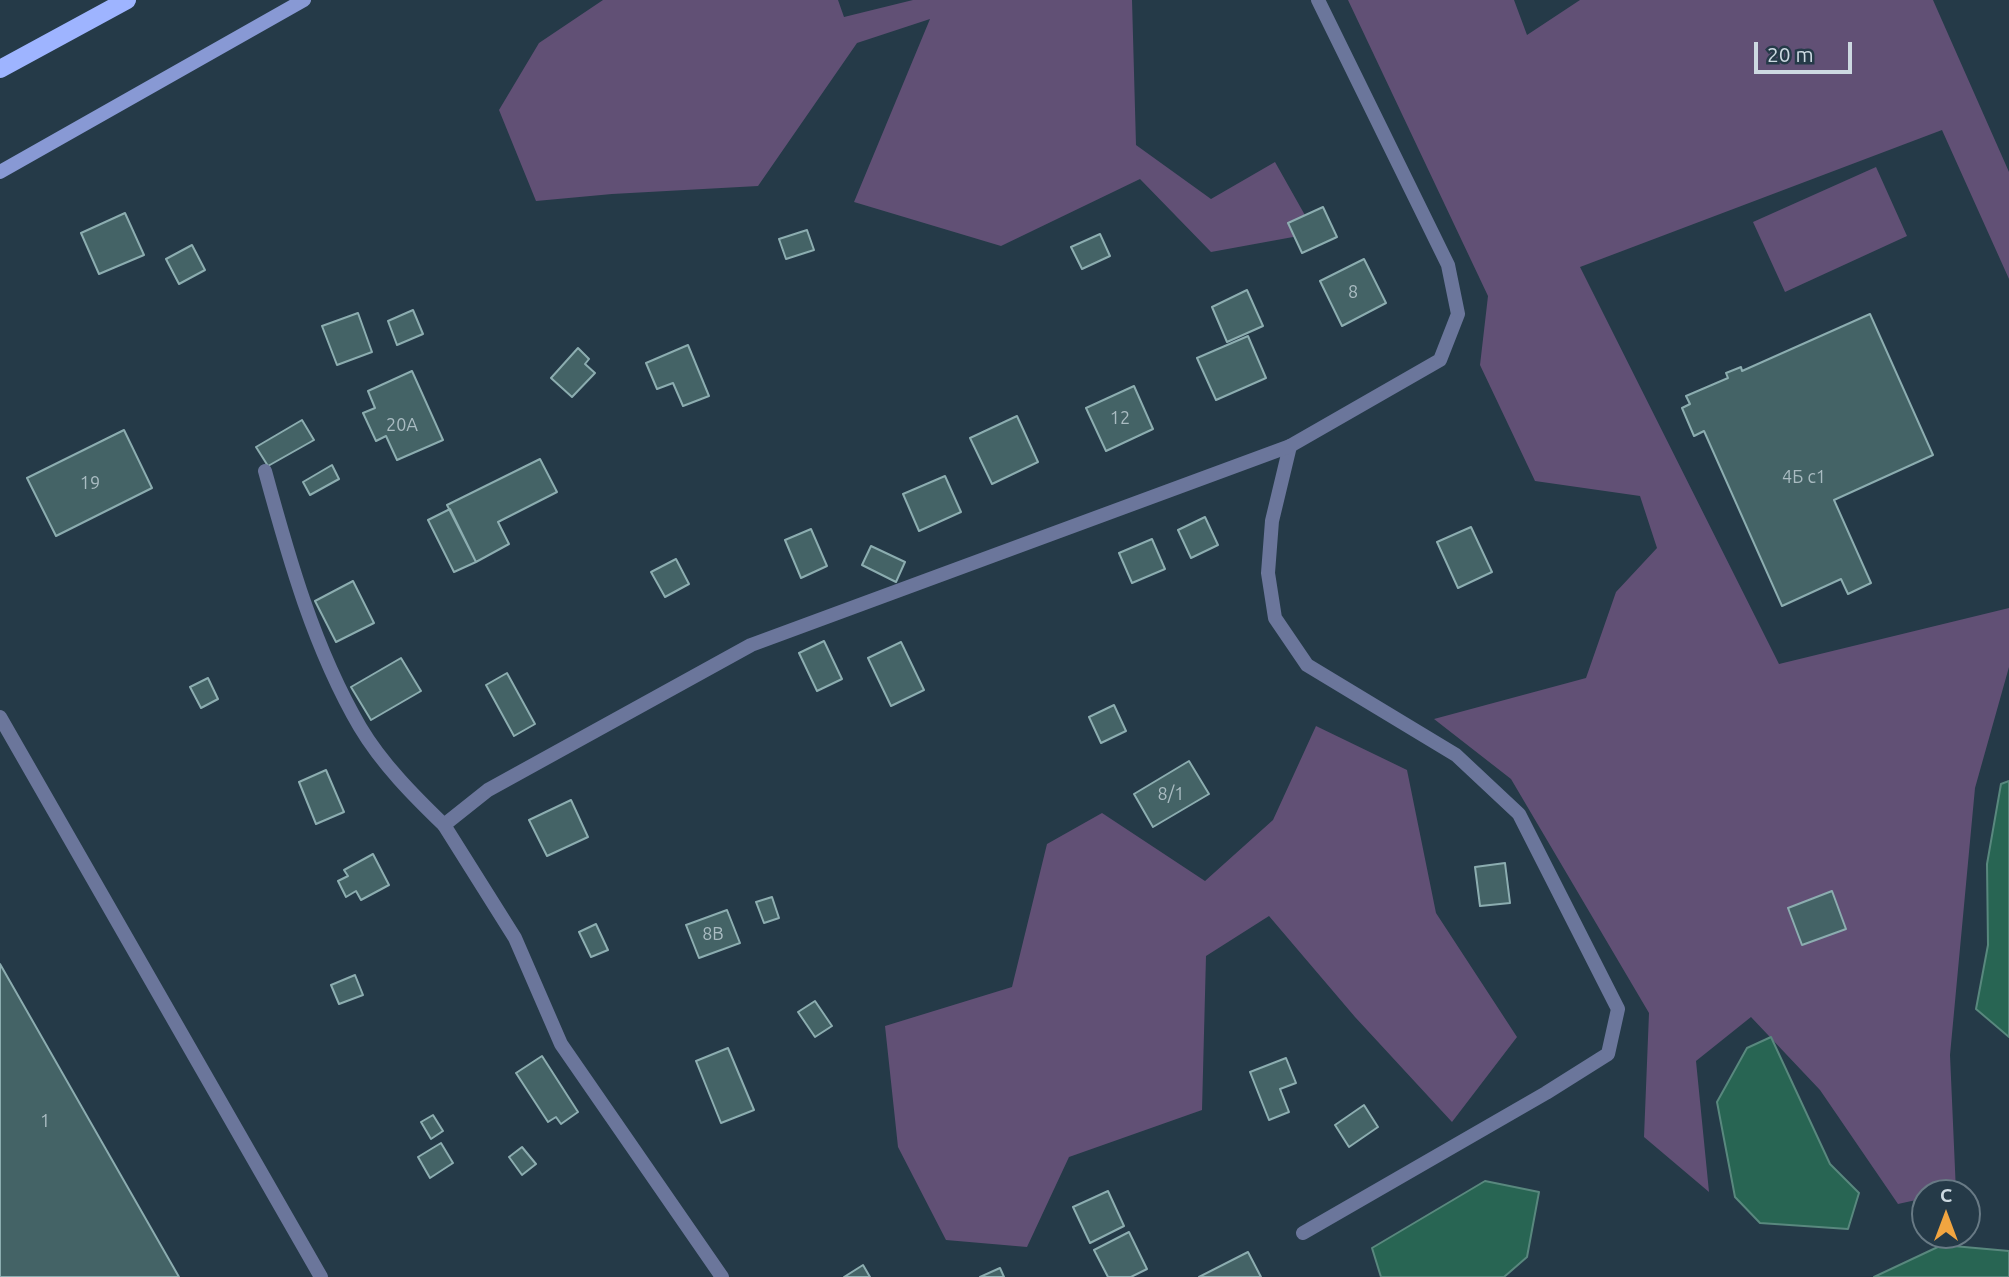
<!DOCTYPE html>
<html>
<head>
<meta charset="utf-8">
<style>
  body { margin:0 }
  #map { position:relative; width:2009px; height:1277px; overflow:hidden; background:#253a48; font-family:Ubuntu,sans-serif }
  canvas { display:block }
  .north { position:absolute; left:1911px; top:1179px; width:70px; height:70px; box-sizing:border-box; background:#253a48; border:2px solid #687a85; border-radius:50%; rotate:0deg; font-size:19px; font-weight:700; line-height:28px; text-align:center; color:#ccd9e1 }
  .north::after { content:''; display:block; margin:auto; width:24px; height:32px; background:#f2a540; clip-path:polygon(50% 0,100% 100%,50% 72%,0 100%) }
  .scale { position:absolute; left:1754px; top:42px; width:98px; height:32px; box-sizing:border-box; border:4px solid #ccd9e1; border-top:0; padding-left:9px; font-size:21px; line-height:24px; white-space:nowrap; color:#ccd9e1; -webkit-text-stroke:5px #253a48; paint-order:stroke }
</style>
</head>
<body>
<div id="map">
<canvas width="2009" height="1277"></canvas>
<div class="north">С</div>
<div class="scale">20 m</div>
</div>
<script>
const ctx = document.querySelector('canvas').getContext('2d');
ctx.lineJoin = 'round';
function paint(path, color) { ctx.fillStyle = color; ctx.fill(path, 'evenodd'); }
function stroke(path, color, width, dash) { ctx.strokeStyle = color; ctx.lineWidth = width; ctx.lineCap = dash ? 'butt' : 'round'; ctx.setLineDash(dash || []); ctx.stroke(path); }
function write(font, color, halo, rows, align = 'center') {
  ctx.font = font + ' Ubuntu,sans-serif'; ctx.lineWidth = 6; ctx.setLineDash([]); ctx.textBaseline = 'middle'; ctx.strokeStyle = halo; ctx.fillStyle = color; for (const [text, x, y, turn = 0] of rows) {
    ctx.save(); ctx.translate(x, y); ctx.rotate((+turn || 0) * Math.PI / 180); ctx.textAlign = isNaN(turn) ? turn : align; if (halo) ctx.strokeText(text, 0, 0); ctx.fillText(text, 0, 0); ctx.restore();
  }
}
const green = new Path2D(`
  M 603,0 L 838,0 L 844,17 L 913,0 L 1132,0 L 1136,145 L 1211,199 L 1275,162 L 1315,233 L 1211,252 L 1140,179 L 1001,246 L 854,202 L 930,19 L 857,43 L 758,186 L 612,194 L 536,201 L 499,110 L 539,43 Z
  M 1348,0 L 1514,0 L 1527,35 L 1580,0 L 1933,0 L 2009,172 L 2009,279 L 1942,130 L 1580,267 L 1779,664 L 2009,608 L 2009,667 L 1975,788 L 1950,1055 L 1956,1192 L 1925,1193 L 1925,1198 L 1898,1204 L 1820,1090 L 1751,1017 L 1696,1061 L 1709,1192 L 1644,1137 L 1649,1013 L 1511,779 L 1434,719 L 1586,678 L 1616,592 L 1657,548 L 1640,496 L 1535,481 L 1480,365 L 1488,296 Z
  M 1876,167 L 1907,236 L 1785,292 L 1753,222 Z
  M 1316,726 L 1407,770 L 1436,913 L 1517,1037 L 1452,1122 L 1355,1017 L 1269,916 L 1206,956 L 1202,1110 L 1069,1157 L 1027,1247 L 946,1240 L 898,1147 L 885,1026 L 1012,987 L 1047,844 L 1102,813 L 1205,881 L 1273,820 Z`);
const water = new Path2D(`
  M 2009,781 L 2009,1037 L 1976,1009 L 1988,945 L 1987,864 L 2001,784 Z
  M 1771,1037 L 1830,1164 L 1859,1193 L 1848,1229 L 1760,1223 L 1735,1197 L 1717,1102 L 1747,1048 Z
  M 1485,1181 L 1539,1192 L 1527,1257 L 1504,1277 L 1381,1277 L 1372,1248 Z
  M 1942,1245 L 2009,1251 L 2009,1277 L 1874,1277 Z`);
const building = new Path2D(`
  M 1323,207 L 1337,237 L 1302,253 L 1288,223 Z
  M 125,213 L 144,255 L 99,274 L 81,233 Z
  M 807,230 L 814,250 L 786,259 L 779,239 Z
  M 1100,234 L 1110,256 L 1082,269 L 1071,247 Z
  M 192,245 L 205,270 L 179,284 L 166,259 Z
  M 1364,259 L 1386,303 L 1342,326 L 1320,281 Z
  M 1247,290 L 1263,326 L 1227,342 L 1212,307 Z
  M 413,310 L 423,334 L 397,345 L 388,321 Z
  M 358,313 L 372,352 L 337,365 L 322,326 Z
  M 1870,314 L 1933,455 L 1834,500 L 1871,583 L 1848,594 L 1841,579 L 1782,606 L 1704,431 L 1694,436 L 1682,408 L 1690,404 L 1686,396 L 1728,378 L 1726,373 L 1741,367 L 1742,371 Z
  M 1248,336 L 1266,378 L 1216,400 L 1197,358 Z
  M 688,345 L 709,396 L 683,406 L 673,383 L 657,389 L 646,363 Z
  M 578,348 L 589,359 L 585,364 L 595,373 L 572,397 L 551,378 Z
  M 412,371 L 443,440 L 397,460 L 386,436 L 376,441 L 363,413 L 375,408 L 368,391 Z
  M 1134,386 L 1153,429 L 1106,451 L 1086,408 Z
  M 1017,416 L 1038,462 L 992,484 L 970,438 Z
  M 302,420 L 314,440 L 268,466 L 256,447 Z
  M 124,430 L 152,488 L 56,536 L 27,478 Z
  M 540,459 L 557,492 L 498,522 L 509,544 L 476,562 L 447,505 Z
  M 332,465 L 339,479 L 310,495 L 303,482 Z
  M 945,476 L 961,512 L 919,531 L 903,494 Z
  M 450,509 L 476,562 L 454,572 L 428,520 Z
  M 1205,517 L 1218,545 L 1191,558 L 1178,530 Z
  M 1471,527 L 1492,572 L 1458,588 L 1437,542 Z
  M 811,529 L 827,566 L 801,578 L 785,540 Z
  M 1152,539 L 1165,569 L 1132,583 L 1119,553 Z
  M 871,546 L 905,562 L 896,582 L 862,565 Z
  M 676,559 L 689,584 L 665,597 L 651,572 Z
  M 353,581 L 374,623 L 336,642 L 315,601 Z
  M 824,641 L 842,679 L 817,691 L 799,653 Z
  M 901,642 L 924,690 L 891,706 L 868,658 Z
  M 401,658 L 421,691 L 371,720 L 351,687 Z
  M 507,673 L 535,724 L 514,736 L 486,685 Z
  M 208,678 L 218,699 L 201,708 L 190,687 Z
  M 1114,705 L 1126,731 L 1101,743 L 1089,717 Z
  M 1189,761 L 1209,794 L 1153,827 L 1134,794 Z
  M 326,770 L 344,812 L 316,824 L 299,782 Z
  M 571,800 L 588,837 L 547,856 L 529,820 Z
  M 373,854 L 389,885 L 361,900 L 356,891 L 346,897 L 338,881 L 348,876 L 344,870 Z
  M 1505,863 L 1510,903 L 1480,906 L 1475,867 Z
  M 1832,891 L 1846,929 L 1802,945 L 1788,908 Z
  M 772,897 L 779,918 L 764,923 L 756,902 Z
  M 727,910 L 740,943 L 699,958 L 686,925 Z
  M 596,924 L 608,950 L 591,957 L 579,932 Z
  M 0,964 L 179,1277 L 0,1277 Z
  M 355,975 L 363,995 L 339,1004 L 331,985 Z
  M 815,1001 L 832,1026 L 815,1037 L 798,1012 Z
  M 728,1048 L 754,1110 L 721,1123 L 696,1061 Z
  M 542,1056 L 578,1112 L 561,1124 L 556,1117 L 548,1122 L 516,1073 Z
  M 1286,1058 L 1296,1083 L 1280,1089 L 1289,1112 L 1269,1120 L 1250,1072 Z
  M 1364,1105 L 1378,1127 L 1349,1147 L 1335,1125 Z
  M 433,1115 L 443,1131 L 431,1139 L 421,1122 Z
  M 441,1143 L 453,1163 L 430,1178 L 418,1157 Z
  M 522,1147 L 536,1164 L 522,1175 L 509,1157 Z
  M 1108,1191 L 1124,1226 L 1090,1243 L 1073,1207 Z
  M 1129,1232 L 1147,1269 L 1131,1277 L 1108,1277 L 1094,1250 Z
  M 1248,1252 L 1261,1277 L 1199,1277 Z
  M 863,1265 L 870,1277 L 844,1277 Z
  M 1000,1268 L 1004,1277 L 980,1277 Z`);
const lane = new Path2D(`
  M 1290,446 L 1272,521 L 1268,573 L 1275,618 L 1307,665 L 1456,755 L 1519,814 L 1618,1009 L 1608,1054 L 1546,1093 L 1303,1233
  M 265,471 C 289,559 314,648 360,727 C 382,764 414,796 444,825
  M 0,717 L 321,1277`);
const street = new Path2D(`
  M 722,1277 L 561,1044 L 515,938 L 444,825 L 488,790 L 751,645 L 1290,446 L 1440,360 L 1458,314 L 1448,265 L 1318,0`);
const secondary = new Path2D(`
  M 0,172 L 304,0`);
const primary = new Path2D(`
  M 0,69 L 127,0`);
const numberNames = [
  ["8",1353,292],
  ["12",1120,418],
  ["20А",402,425],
  ["4Б с1",1804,477],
  ["19",90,483],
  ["8/1",1171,794],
  ["8В",713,934],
  ["1",45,1121]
];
paint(green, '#615075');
paint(water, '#286553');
stroke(water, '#59887e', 2);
paint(building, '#446366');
stroke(building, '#8cadb0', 2);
stroke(lane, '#6b769b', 14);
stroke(street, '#6b769b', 14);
stroke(secondary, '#8899d4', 14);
stroke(primary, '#9eb4ff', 18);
write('18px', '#aabcc2', null, numberNames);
</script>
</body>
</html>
